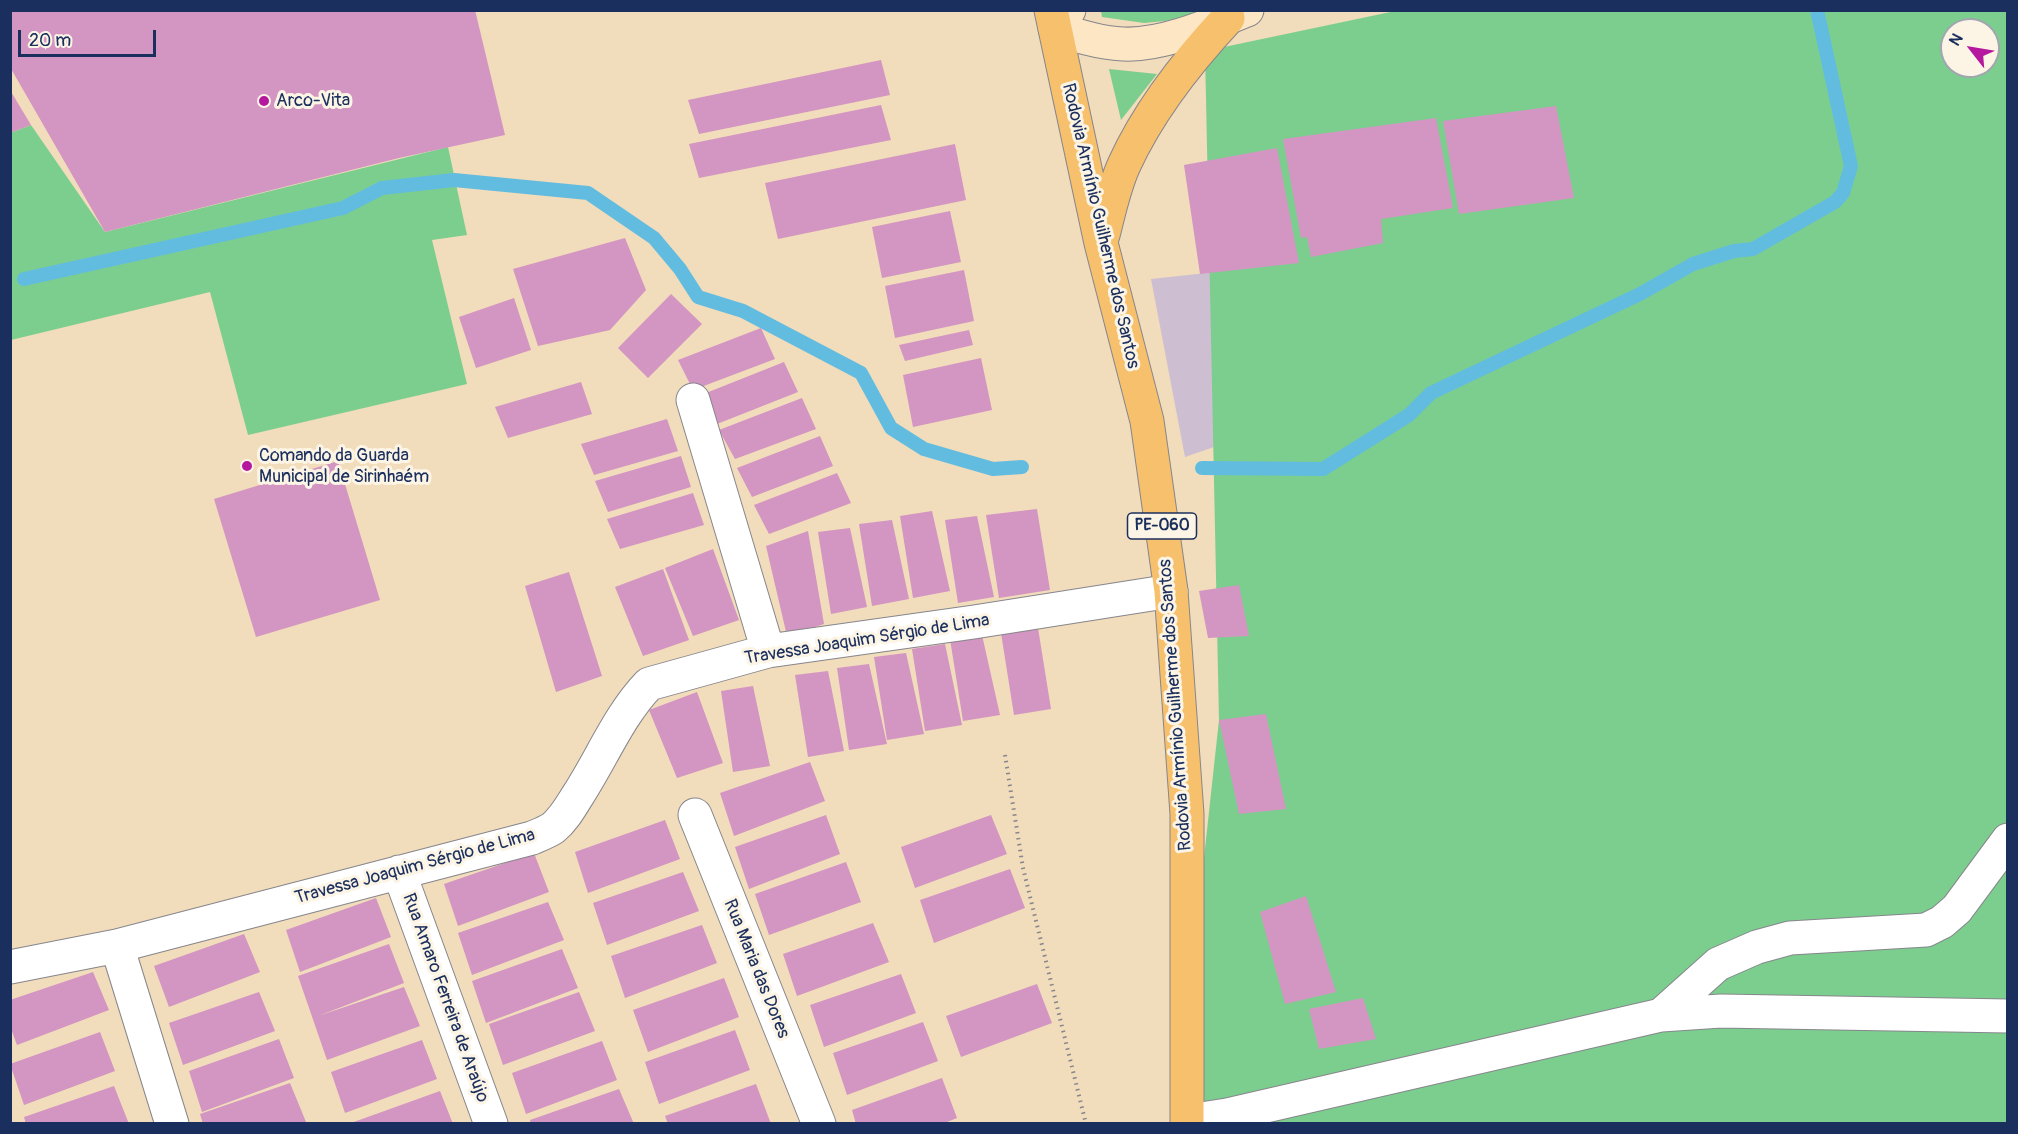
<!DOCTYPE html>
<html>
<head>
<meta charset="utf-8">
<style>
  body { margin:0 }
  #map { position:relative; width:2018px; height:1134px; overflow:hidden; background:#f1dcbb; font-family:Pangolin,sans-serif }
  canvas { display:block }
  .frame { position:absolute; inset:0; border:12px solid #1b2f5e; pointer-events:none }
  .north { position:absolute; left:1940px; top:18px; width:60px; height:60px; box-sizing:border-box; background:#fcf5e5; border:2px solid #a2a6af; border-radius:50%; rotate:301deg; font-size:16px; font-weight:700; line-height:24px; text-align:center; color:#1b2f5e }
  .north::after { content:''; display:block; margin:auto; width:21px; height:27px; background:#b5179e; clip-path:polygon(50% 0,100% 100%,50% 72%,0 100%) }
  .scale { position:absolute; left:18px; top:30px; width:138px; height:27px; box-sizing:border-box; border:3px solid #1b2f5e; border-top:0; padding-left:8px; font-size:18px; line-height:21px; white-space:nowrap; color:#1b2f5e; -webkit-text-stroke:4px #fcf5e5; paint-order:stroke }
</style>
</head>
<body>
<div id="map">
<canvas width="2018" height="1134"></canvas>
<div class="frame"></div>
<div class="north">N</div>
<div class="scale">20 m</div>
</div>
<script>
const ctx = document.querySelector('canvas').getContext('2d');
ctx.lineJoin = 'round';
function paint(path, color) { ctx.fillStyle = color; ctx.fill(path, 'evenodd'); }
function stroke(path, color, width, dash) { ctx.strokeStyle = color; ctx.lineWidth = width; ctx.lineCap = dash ? 'butt' : 'round'; ctx.setLineDash(dash || []); ctx.stroke(path); }
function write(font, color, halo, rows, align = 'center') {
  ctx.font = font + ' Pangolin,sans-serif'; ctx.lineWidth = 6; ctx.setLineDash([]); ctx.textBaseline = 'middle'; ctx.strokeStyle = halo; ctx.fillStyle = color; for (const [text, x, y, turn = 0] of rows) {
    ctx.save(); ctx.translate(x, y); ctx.rotate((+turn || 0) * Math.PI / 180); ctx.textAlign = isNaN(turn) ? turn : align; if (halo) ctx.strokeText(text, 0, 0); ctx.fillText(text, 0, 0); ctx.restore();
  }
}
const industrial = new Path2D(`
  M 1299,263 L 1307,415 L 1185,457 L 1151,279 Z`);
const green = new Path2D(`
  M 1400,10 L 2007,11 L 2007,1123 L 1175,1124 L 1219,720 L 1205,51 ZM 1952,30 L 1988,30 L 1988,66 L 1952,66 Z
  M 1101,11 L 1207,11 L 1165,21 L 1144,23 L 1102,17 Z
  M 1109,69 L 1157,74 L 1121,120 Z
  M 31,125 L 105,232 L 448,147 L 467,235 L 432,240 L 467,384 L 248,435 L 210,292 L 11,340 L 10,133 Z`);
const stream = new Path2D(`
  M 24,279 L 343,208 L 382,188 L 454,180 L 588,193 L 654,238 L 680,269 L 698,297 L 743,311 L 861,373 L 891,428 L 924,449 L 993,469 L 1022,467
  M 1202,468 L 1323,469 L 1409,415 L 1431,393 L 1640,294 L 1693,264 L 1734,251 L 1753,249 L 1835,202 L 1843,193 L 1851,166 L 1817,10`);
const building = new Path2D(`
  M 10,10 L 475,10 L 505,135 L 399,158 L 105,232 L 10,67 Z
  M 881,60 L 890,95 L 699,134 L 688,100 Z
  M 10,90 L 31,125 L 10,133 Z
  M 881,105 L 891,140 L 699,178 L 689,144 Z
  M 1556,106 L 1574,198 L 1459,214 L 1443,121 Z
  M 1436,118 L 1453,208 L 1381,219 L 1383,243 L 1311,257 L 1307,237 L 1301,238 L 1283,139 Z
  M 955,144 L 966,200 L 778,239 L 765,183 Z
  M 1277,148 L 1299,263 L 1200,274 L 1184,165 Z
  M 950,211 L 961,262 L 882,278 L 872,227 Z
  M 625,238 L 646,290 L 610,330 L 538,346 L 513,269 Z
  M 964,270 L 974,321 L 895,338 L 885,286 Z
  M 671,294 L 702,324 L 648,378 L 618,348 Z
  M 514,298 L 531,350 L 476,368 L 459,317 Z
  M 761,328 L 775,359 L 693,390 L 678,360 Z
  M 969,330 L 973,345 L 905,361 L 899,345 Z
  M 981,358 L 992,410 L 913,427 L 903,375 Z
  M 784,362 L 798,392 L 717,424 L 701,395 Z
  M 581,382 L 592,414 L 508,438 L 495,407 Z
  M 802,398 L 816,429 L 735,459 L 719,430 Z
  M 667,419 L 678,451 L 594,475 L 581,444 Z
  M 820,436 L 833,466 L 752,497 L 737,468 Z
  M 681,456 L 691,487 L 608,512 L 595,481 Z
  M 338,461 L 380,600 L 256,637 L 214,499 Z
  M 837,473 L 851,503 L 769,534 L 754,505 Z
  M 693,493 L 704,525 L 620,549 L 607,519 Z
  M 1037,509 L 1050,590 L 999,598 L 986,515 Z
  M 932,511 L 950,591 L 913,598 L 900,516 Z
  M 977,516 L 994,597 L 958,603 L 945,520 Z
  M 892,520 L 909,599 L 872,606 L 859,524 Z
  M 850,528 L 867,607 L 831,614 L 818,532 Z
  M 808,531 L 824,624 L 787,636 L 766,546 Z
  M 713,549 L 739,620 L 693,636 L 665,568 Z
  M 663,569 L 689,640 L 643,656 L 615,587 Z
  M 569,572 L 602,676 L 556,692 L 525,586 Z
  M 1239,585 L 1249,636 L 1208,638 L 1199,591 Z
  M 1038,628 L 1051,709 L 1014,715 L 1001,633 Z
  M 982,635 L 1000,715 L 963,721 L 950,639 Z
  M 945,644 L 962,725 L 925,731 L 912,649 Z
  M 906,653 L 924,734 L 887,740 L 874,657 Z
  M 869,664 L 887,744 L 849,750 L 837,668 Z
  M 828,671 L 844,751 L 808,757 L 795,675 Z
  M 753,686 L 770,766 L 733,772 L 721,691 Z
  M 697,692 L 723,763 L 677,778 L 649,710 Z
  M 1266,714 L 1286,809 L 1239,814 L 1219,720 Z
  M 810,762 L 825,801 L 734,836 L 720,793 Z
  M 826,815 L 840,854 L 749,889 L 735,847 Z
  M 991,815 L 1007,854 L 915,888 L 901,847 Z
  M 665,820 L 680,859 L 588,893 L 575,852 Z
  M 534,853 L 549,892 L 458,926 L 444,884 Z
  M 846,862 L 861,902 L 769,935 L 755,894 Z
  M 1010,869 L 1025,908 L 934,943 L 920,900 Z
  M 683,872 L 699,911 L 607,945 L 593,903 Z
  M 1306,896 L 1336,992 L 1285,1004 L 1260,912 Z
  M 376,898 L 391,937 L 300,972 L 286,930 Z
  M 548,902 L 564,940 L 472,975 L 458,933 Z
  M 873,923 L 889,962 L 797,996 L 783,954 Z
  M 702,925 L 717,963 L 625,998 L 611,956 Z
  M 244,934 L 260,972 L 169,1007 L 154,966 Z
  M 389,944 L 404,983 L 318,1016 L 404,987 L 420,1026 L 327,1060 L 298,976 Z
  M 562,949 L 578,988 L 486,1023 L 472,981 Z
  M 93,972 L 109,1010 L 17,1045 L 10,1026 L 10,1000 Z
  M 901,974 L 916,1013 L 824,1047 L 810,1005 Z
  M 724,978 L 739,1017 L 648,1052 L 633,1010 Z
  M 1037,984 L 1052,1023 L 961,1057 L 946,1016 Z
  M 259,992 L 275,1031 L 183,1065 L 169,1023 Z
  M 579,992 L 595,1031 L 503,1065 L 489,1024 Z
  M 1363,998 L 1376,1039 L 1319,1049 L 1309,1009 Z
  M 923,1022 L 938,1061 L 847,1095 L 833,1053 Z
  M 735,1030 L 750,1070 L 659,1104 L 645,1062 Z
  M 100,1032 L 115,1071 L 24,1105 L 10,1064 Z
  M 279,1039 L 294,1078 L 202,1112 L 189,1071 Z
  M 422,1040 L 437,1079 L 345,1113 L 331,1072 Z
  M 602,1041 L 617,1080 L 526,1114 L 512,1073 Z
  M 942,1078 L 957,1118 L 942,1124 L 856,1124 L 852,1110 Z
  M 290,1083 L 306,1122 L 300,1124 L 203,1124 L 200,1114 Z
  M 756,1084 L 771,1124 L 668,1124 L 665,1116 Z
  M 114,1086 L 129,1124 L 26,1124 L 24,1117 Z
  M 619,1089 L 634,1124 L 531,1124 L 530,1120 Z
  M 440,1091 L 453,1124 L 351,1124 L 351,1123 Z`);
const path = new Path2D(`
  M 1005,755 L 1023,868 L 1086,1124`);
const minor = new Path2D(`
  M 693,400 L 768,651
  M 695,815 L 819,1124
  M 399,872 L 491,1124
  M 117,946 L 172,1124
  M 10,967 L 117,946 L 532,838 C 539,835 547,832 553,828 C 564,819 571,806 578,795 C 602,758 619,715 649,684 L 768,651 L 974,622 L 1171,591
  M 1661,1015 L 1718,964 L 1757,947 L 1790,938 L 1926,930 L 1942,922 L 1957,909 L 2008,840
  M 1188,1121 L 1227,1115 L 1661,1015 L 1721,1011 L 2008,1016`);
const secondary = new Path2D(`
  M 1069,10 L 1055,28 C 1077,36 1099,43 1123,44 C 1162,46 1210,25 1247,10`);
const primary = new Path2D(`
  M 1051,10 L 1101,243 L 1147,421 L 1171,591 L 1187,814 L 1187,1124
  M 1103,235 C 1109,212 1114,187 1124,165 C 1149,110 1187,62 1228,18`);
const markers = [
  [264,101,6,"#b5179e"],
  [247,466,6,"#b5179e"]
];
const shields = [
  [1162,526,69]
];
const shieldNames = [
  ["PE-060",1162,526]
];
const poiNames = [
  ["Arco-Vita",276,101],
  ["Comando da Guarda",259,456],
  ["Municipal de Sirinhaém",259,477]
];
const streetNames = [
  ["Rodovia Armínio Guilherme dos Santos",1100,226,77],
  ["Travessa Joaquim Sérgio de Lima",867,640,-9],
  ["Rodovia Armínio Guilherme dos Santos",1176,705,-94],
  ["Travessa Joaquim Sérgio de Lima",415,867,-15],
  ["Rua Maria das Dores",756,969,68],
  ["Rua Amaro Ferreira de Araújo",445,998,70]
];
paint(industrial, '#cebed1');
paint(green, '#7cce8f');
stroke(stream, '#62bce0', 14);
paint(building, '#d395c1');
stroke(minor, '#86868c', 35);
stroke(secondary, '#86868c', 35);
stroke(primary, '#86868c', 35);
stroke(path, '#86868c', 4, [1.5, 4.5]);
stroke(minor, '#fff', 33);
stroke(secondary, '#fce6c4', 33);
stroke(primary, '#f7c06c', 33);
for (const [x, y, r, color] of markers) { const dot = new Path2D(); dot.arc(x, y, r, 0, 2 * Math.PI); ctx.fillStyle = color; ctx.fill(dot); stroke(dot, '#fcf5e5', 2); }
for (const [x, y, w] of shields) { const box = new Path2D(); box.roundRect(x - w / 2, y - 13, w, 26, 4.5); ctx.fillStyle = '#fcf5e5'; ctx.fill(box); stroke(box, '#1b2f5e', 1.5); }
write('bold 16px', '#1b2f5e', null, shieldNames);
write('18px', '#1b2f5e', '#fcf5e5', poiNames, 'left');
write('18px', '#1b2f5e', '#fcf5e5', streetNames);
</script>
</body>
</html>
